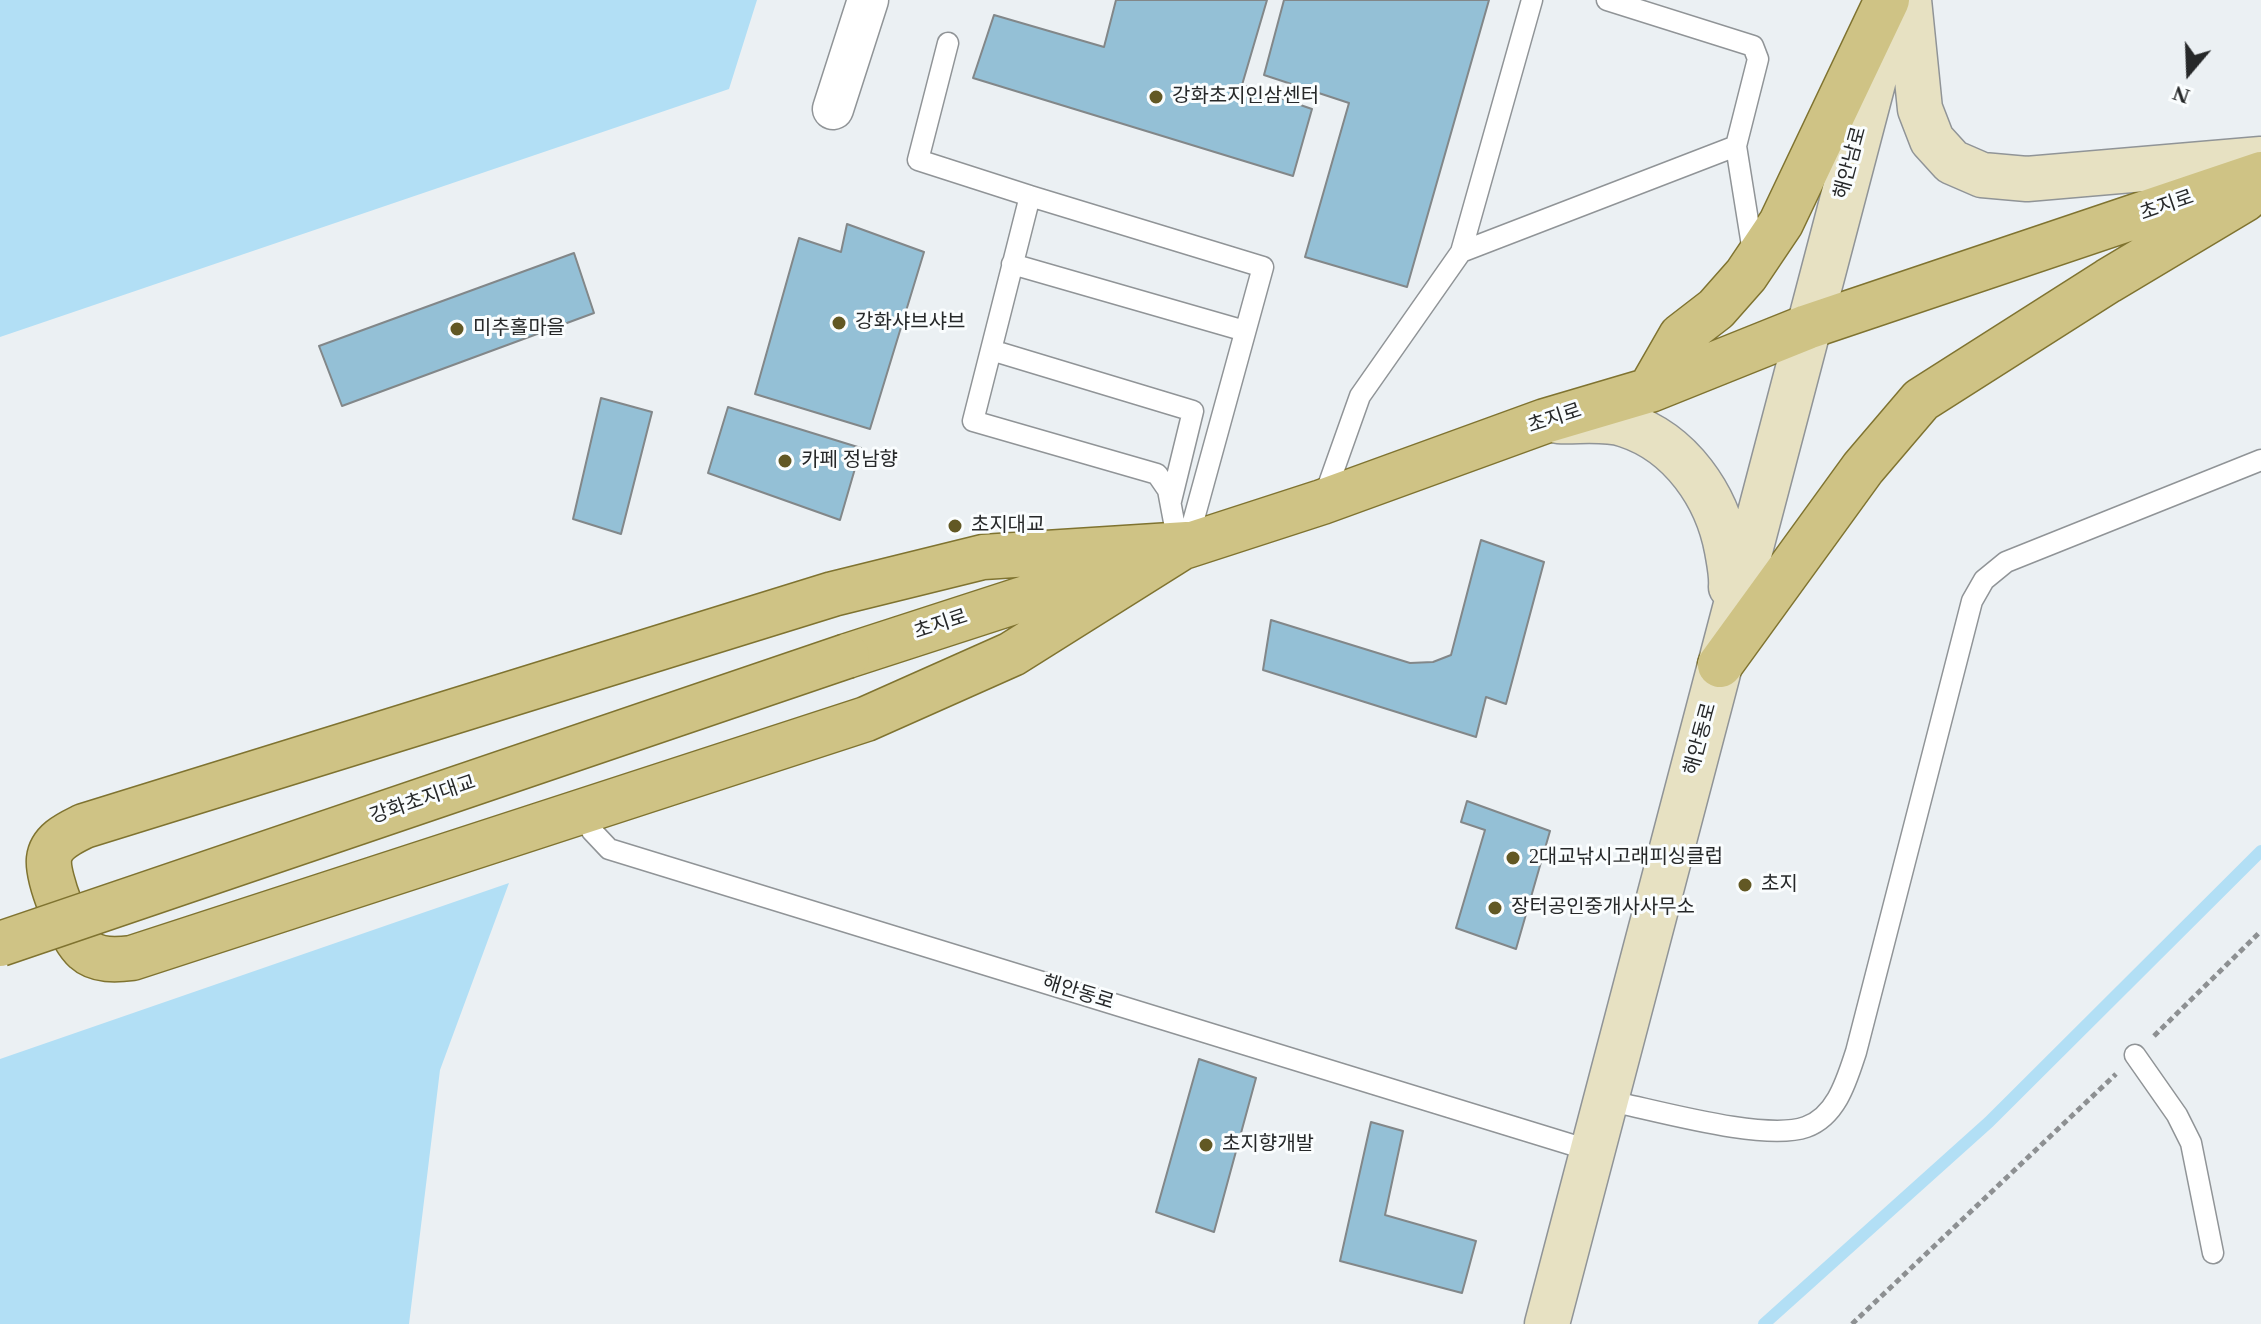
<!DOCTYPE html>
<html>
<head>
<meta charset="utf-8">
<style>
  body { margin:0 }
  #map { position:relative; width:2261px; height:1324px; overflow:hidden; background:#ebf0f3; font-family:"Times New Roman",serif }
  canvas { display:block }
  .north { position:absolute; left:2149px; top:32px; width:80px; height:80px; -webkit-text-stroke:6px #fafdfe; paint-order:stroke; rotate:199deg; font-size:22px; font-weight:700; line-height:32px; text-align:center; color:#262829 }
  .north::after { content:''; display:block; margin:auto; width:28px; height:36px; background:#262829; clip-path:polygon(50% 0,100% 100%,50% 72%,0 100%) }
</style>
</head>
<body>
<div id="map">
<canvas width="2261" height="1324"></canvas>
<div class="north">N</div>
</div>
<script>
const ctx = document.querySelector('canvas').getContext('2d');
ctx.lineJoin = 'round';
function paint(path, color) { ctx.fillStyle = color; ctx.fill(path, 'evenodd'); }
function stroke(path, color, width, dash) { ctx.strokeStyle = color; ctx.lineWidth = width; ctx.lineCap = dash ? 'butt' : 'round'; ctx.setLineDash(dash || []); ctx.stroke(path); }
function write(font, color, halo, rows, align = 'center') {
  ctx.font = font + ' "Times New Roman","Noto Sans KR",serif'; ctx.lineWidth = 6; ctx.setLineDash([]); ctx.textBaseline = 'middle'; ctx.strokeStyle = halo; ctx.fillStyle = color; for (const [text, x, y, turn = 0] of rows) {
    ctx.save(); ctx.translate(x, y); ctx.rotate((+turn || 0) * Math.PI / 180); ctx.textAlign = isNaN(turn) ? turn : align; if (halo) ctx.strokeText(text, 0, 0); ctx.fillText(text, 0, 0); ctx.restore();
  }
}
const water = new Path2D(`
  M 0,0 L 757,0 L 729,89 L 0,337 Z
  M 509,883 L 440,1070 L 409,1324 L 0,1324 L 0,1059 Z`);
const stream = new Path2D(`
  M 1764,1324 L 1989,1122 L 2261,851`);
const building = new Path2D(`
  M 1116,0 L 1267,0 L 1242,85 L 1312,109 L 1293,176 L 973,78 L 994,15 L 1104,47 Z
  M 1284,0 L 1489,0 L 1407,287 L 1305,257 L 1349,103 L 1264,75 Z
  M 847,224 L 924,252 L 870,429 L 755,394 L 799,238 L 841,252 Z
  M 574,253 L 594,313 L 342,406 L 319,346 Z
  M 601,398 L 652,412 L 621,534 L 573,519 Z
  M 728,407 L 861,448 L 840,520 L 708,473 Z
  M 1481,540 L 1544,562 L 1506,704 L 1486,697 L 1476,737 L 1263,670 L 1271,620 L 1410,663 L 1433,662 L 1451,655 Z
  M 1467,801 L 1550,831 L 1516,949 L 1456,928 L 1485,830 L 1461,822 Z
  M 1199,1059 L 1256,1078 L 1214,1232 L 1156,1212 Z
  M 1371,1122 L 1403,1131 L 1385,1215 L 1476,1241 L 1462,1293 L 1340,1261 Z`);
const path = new Path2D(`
  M 2154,1036 L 2261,931
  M 1852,1324 L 2116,1074`);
const lane = new Path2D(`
  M 1607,0 L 1753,46 L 1758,59 L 1736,146 L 1754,258
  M 948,43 L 918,160 L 1030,196
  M 1030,196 L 1263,267 L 1187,544 L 1174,522 L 1168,490 L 1157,474 L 973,421 Z
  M 1461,252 L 1736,146
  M 1012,264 L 1245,331
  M 991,350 L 1193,411 L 1171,501
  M 1323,500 L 1360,396 L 1461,252 L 1532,0
  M 583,811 L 592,831 L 609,849 L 1592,1151
  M 2135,1055 L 2177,1115 L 2191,1143 L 2213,1253
  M 1605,1100 C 1652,1109 1764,1142 1806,1127 C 1837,1116 1847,1079 1856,1052 L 1972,601 L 1984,580 L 2006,562 L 2261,460`);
const street = new Path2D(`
  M 833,109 L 868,0`);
const secondary = new Path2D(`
  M 1909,0 L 1920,109 L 1932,140 L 1952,162 L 1982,175 L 2027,179 L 2261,159
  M 1558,421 C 1579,422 1607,418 1626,425 C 1681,443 1717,496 1727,550 C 1729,562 1732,575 1731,587
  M 1547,1324 L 1889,22`);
const primary = new Path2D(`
  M 1650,390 L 1681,336 L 1716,309 L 1746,275 L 1781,223 L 1887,0
  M 1187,544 L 1012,654 L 866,719 L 132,958 C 116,960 97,961 85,950 C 70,937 47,878 49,859 C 51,841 70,833 84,826 L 833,594 L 983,557 Z
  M 847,656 L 1322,502 L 1545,421 L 1650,390 L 1807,327 L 2261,174
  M 1720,665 L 1863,468 L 1921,400 L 2108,281 L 2245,199`);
const primaryBridge = new Path2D(`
  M 0,944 L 847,656`);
const markers = [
  [1156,97,8,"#625824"],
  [839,323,8,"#625824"],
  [457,329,8,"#625824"],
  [785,461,8,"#625824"],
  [955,526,8,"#625824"],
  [1513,858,8,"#625824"],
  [1745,885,8,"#625824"],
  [1495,908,8,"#625824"],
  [1206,1145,8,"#625824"]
];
const poiNames = [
  ["강화초지인삼센터",1172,97],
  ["강화샤브샤브",855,323],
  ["미추홀마을",473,329],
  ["카페 정남향",801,461],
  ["초지대교",971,526],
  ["2대교낚시고래피싱클럽",1529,858],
  ["초지",1761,885],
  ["장터공인중개사사무소",1511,908],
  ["초지향개발",1222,1145]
];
const streetNames = [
  ["해안남로",1851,163,-75],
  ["초지로",2167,206,-19],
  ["초지로",1555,419,-18],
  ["초지로",941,625,-18],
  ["해안동로",1701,739,-75],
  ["강화초지대교",423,800,-19],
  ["해안동로",1078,993,17]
];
paint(water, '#b2dff5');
stroke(stream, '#b2dff5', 12);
paint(building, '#94c0d6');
stroke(building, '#828789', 2);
stroke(lane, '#909497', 23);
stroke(street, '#909497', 43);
stroke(secondary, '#909497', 47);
stroke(primary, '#7f7330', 47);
stroke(path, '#8d9092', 5, [6, 4]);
stroke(lane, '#fff', 20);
stroke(street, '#fff', 40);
stroke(secondary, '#e7e1c2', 44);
stroke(primary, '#cfc385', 44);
stroke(primaryBridge, '#7f7330', 47, []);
stroke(primaryBridge, '#cfc385', 44);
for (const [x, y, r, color] of markers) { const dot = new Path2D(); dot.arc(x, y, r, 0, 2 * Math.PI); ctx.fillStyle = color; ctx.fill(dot); stroke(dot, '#fafdfe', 3); }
write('20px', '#262829', '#fafdfe', poiNames, 'left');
write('20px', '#262829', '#fafdfe', streetNames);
</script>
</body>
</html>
